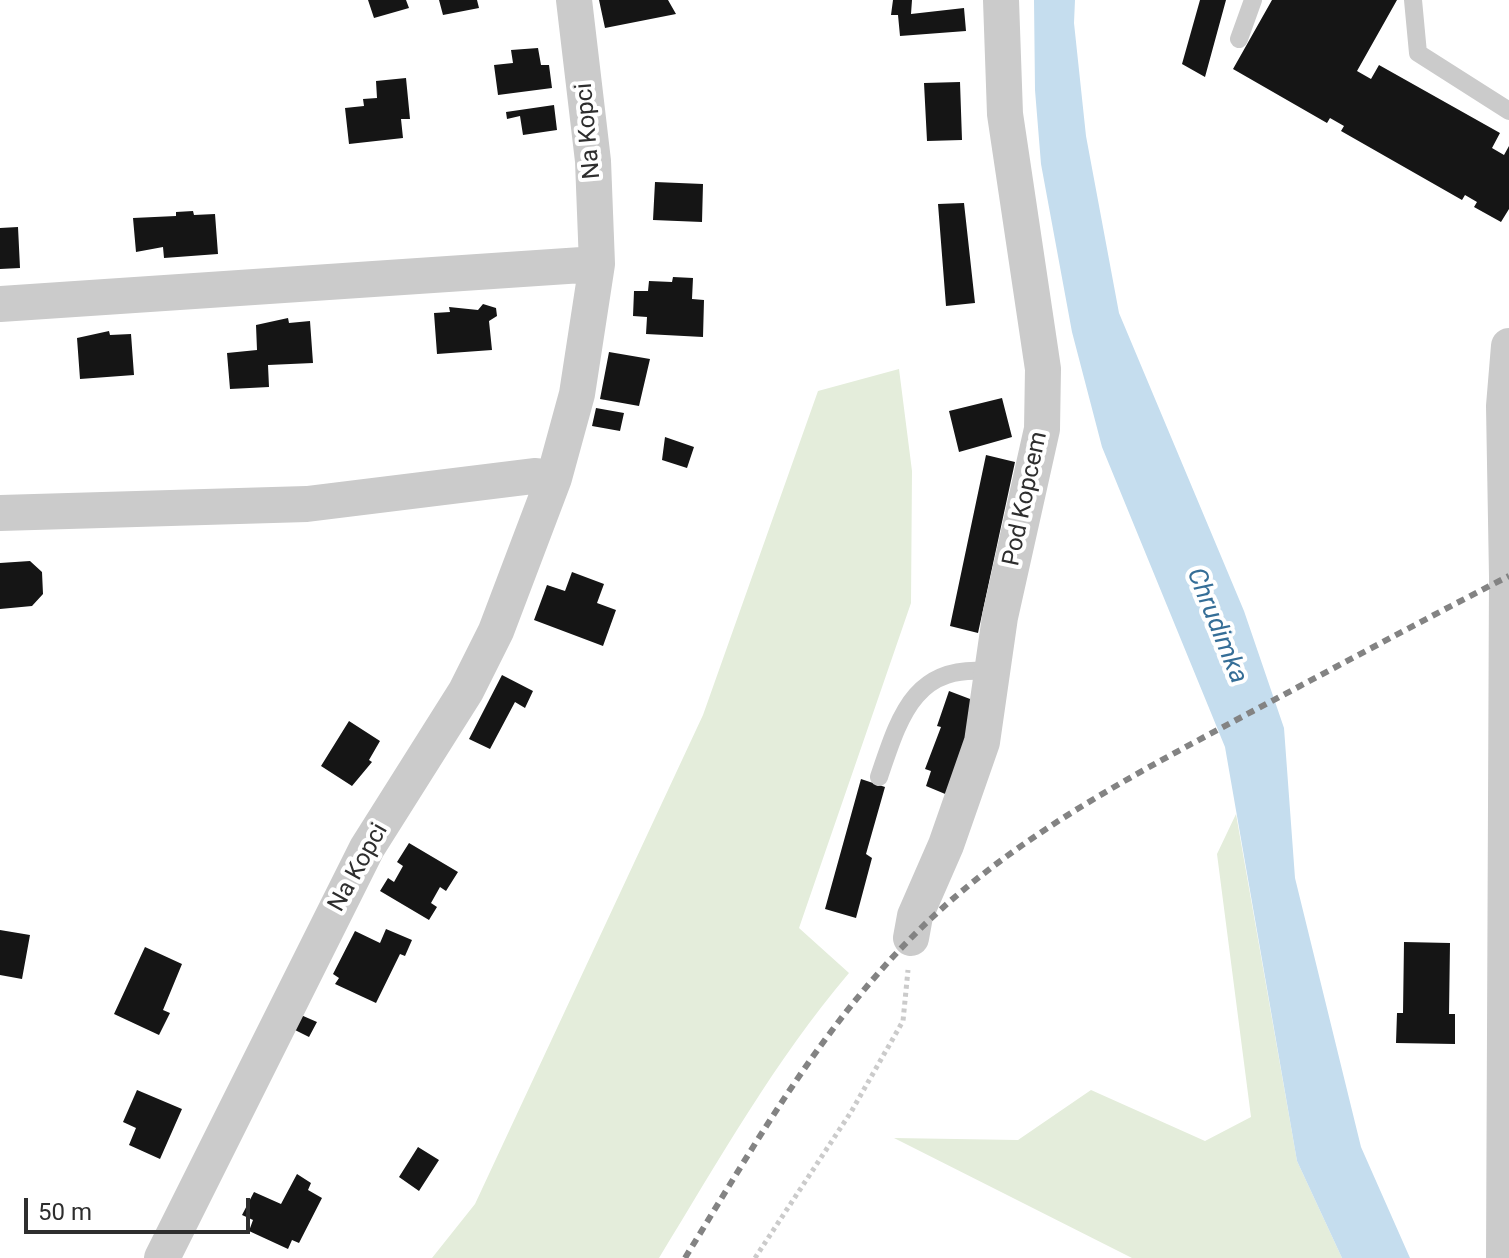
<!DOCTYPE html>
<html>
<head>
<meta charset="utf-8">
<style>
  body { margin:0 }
  #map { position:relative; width:1509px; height:1258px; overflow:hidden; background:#fff; font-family:Roboto,sans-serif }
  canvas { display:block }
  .scale { position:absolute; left:24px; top:1198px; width:226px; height:36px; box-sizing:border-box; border:4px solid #2e2e2e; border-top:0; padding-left:10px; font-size:24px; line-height:28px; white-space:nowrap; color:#2e2e2e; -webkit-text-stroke:6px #fff; paint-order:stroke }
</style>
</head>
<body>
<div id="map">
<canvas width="1509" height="1258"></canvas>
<div class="scale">50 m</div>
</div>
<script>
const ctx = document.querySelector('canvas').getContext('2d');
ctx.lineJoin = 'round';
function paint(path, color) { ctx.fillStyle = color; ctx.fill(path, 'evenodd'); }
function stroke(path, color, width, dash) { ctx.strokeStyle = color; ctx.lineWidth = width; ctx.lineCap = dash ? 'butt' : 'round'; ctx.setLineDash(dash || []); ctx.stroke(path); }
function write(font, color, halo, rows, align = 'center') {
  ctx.font = font + ' Roboto,sans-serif'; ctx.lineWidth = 8; ctx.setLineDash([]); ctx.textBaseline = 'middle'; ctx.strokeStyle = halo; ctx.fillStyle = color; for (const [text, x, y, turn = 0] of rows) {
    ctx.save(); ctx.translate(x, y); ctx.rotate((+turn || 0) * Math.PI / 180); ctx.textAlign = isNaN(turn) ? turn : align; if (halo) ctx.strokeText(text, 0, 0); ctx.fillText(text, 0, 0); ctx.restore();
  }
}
const green = new Path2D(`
  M 899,369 L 912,471 L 911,603 L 799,928 L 849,973 C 775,1060 719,1160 659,1258 L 432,1258 L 475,1204 L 703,715 L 818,391 Z
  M 1236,814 L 1297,1161 L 1342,1258 L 1132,1258 L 894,1138 L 1018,1140 L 1091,1090 L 1205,1141 L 1251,1117 L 1217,854 Z`);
const water = new Path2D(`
  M 1034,0 L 1075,0 L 1074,23 L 1086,136 L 1119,313 L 1244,611 L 1284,728 L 1295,878 L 1361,1147 L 1410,1258 L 1342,1258 L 1297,1161 L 1225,747 L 1102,447 L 1072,332 L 1041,164 L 1035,90 Z`);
const building = new Path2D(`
  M 368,0 L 406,0 L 409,8 L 374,18 Z
  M 439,0 L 477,0 L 479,8 L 443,15 Z
  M 599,0 L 668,0 L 676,14 L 605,28 Z
  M 893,0 L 912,0 L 911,14 L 964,8 L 966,31 L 900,36 L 898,15 L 891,15 Z
  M 1200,0 L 1226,0 L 1205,77 L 1182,64 Z
  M 1272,0 L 1397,0 L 1357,71 L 1371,79 L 1379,65 L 1500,133 L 1492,148 L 1504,155 L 1509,146 L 1509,209 L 1501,222 L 1474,207 L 1477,202 L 1465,195 L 1462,200 L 1341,131 L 1344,126 L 1330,118 L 1327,123 L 1233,69 Z
  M 538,48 L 541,65 L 549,65 L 552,88 L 498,95 L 494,65 L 513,63 L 511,50 Z
  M 406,78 L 410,119 L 401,119 L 403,138 L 349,144 L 345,108 L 364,106 L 363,99 L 377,98 L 376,81 Z
  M 960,82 L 962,140 L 927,141 L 924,83 Z
  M 554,105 L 557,130 L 523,135 L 520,116 L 507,119 L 506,112 Z
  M 655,182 L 703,184 L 702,222 L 653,220 Z
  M 964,203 L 975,303 L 946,306 L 938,204 Z
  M 193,211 L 194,215 L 215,214 L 218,254 L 164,258 L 163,247 L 136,252 L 133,218 L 176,216 L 176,212 Z
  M 18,227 L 20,268 L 0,269 L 0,228 Z
  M 673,277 L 693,278 L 692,299 L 704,300 L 703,337 L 646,334 L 647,317 L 633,316 L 634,291 L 648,291 L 649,281 L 672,282 Z
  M 483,304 L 496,308 L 497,316 L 489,321 L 492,350 L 437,354 L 434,313 L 450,312 L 449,307 L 478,310 Z
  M 288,318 L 289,323 L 310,321 L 313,363 L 268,365 L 269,387 L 230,389 L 227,353 L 257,350 L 256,325 Z
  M 109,331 L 110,335 L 131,334 L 134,375 L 80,379 L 77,338 Z
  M 609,352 L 650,359 L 639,406 L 600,399 Z
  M 1002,398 L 1012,437 L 959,452 L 949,411 Z
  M 596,408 L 624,413 L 620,431 L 592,426 Z
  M 665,437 L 694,447 L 687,468 L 662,460 Z
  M 986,455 L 1015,462 L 978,633 L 950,626 Z
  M 30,561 L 42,572 L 43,594 L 32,606 L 0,609 L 0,563 Z
  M 572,572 L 604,584 L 597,603 L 616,610 L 603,646 L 534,620 L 547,585 L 565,591 Z
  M 502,675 L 533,691 L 525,708 L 515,702 L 490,749 L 469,739 Z
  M 949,691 L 978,702 L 950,796 L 926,786 L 931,771 L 925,769 L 941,727 L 937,726 Z
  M 349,721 L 380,741 L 369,760 L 372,762 L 352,786 L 321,766 Z
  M 861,779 L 885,787 L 866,854 L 872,858 L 856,918 L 825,909 Z
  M 409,843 L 458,872 L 446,891 L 440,887 L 431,903 L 437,907 L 429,920 L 380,891 L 388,878 L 394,882 L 403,866 L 397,862 Z
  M 386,929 L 412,940 L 405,956 L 400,954 L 376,1003 L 335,984 L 339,978 L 333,974 L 355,931 L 380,943 Z
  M 0,930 L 30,935 L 22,979 L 0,975 Z
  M 1404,942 L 1450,943 L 1449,1014 L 1455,1014 L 1455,1044 L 1396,1043 L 1397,1013 L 1403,1013 Z
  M 145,947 L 182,964 L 163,1010 L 170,1013 L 159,1035 L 114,1014 Z
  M 294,1012 L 317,1022 L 309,1037 L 287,1026 Z
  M 137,1090 L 182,1109 L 160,1159 L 129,1145 L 136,1128 L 123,1122 Z
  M 418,1147 L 439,1160 L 419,1191 L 399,1177 Z
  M 297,1174 L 311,1183 L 308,1190 L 322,1198 L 299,1243 L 292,1240 L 288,1249 L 249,1231 L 253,1220 L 242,1215 L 254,1192 L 281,1204 Z`);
const path = new Path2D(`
  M 755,1258 L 851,1112 L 903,1021 L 908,970`);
const service = new Path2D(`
  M 1413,0 L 1418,53 L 1509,111
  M 1239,39 L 1253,0
  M 879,777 C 900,715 915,662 993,672`);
const minor = new Path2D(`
  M 0,304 L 597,264
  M 0,513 L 307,504 L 534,476 L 554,478
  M 911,938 L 915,916 L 946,845 L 982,742 L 1000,617 L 1042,429 L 1043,369 L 1005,114 L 1001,0
  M 162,1258 L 367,848 L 466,691 L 496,631 L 554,478 L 577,394 L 597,264 L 593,161 L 574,0
  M 1504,1258 L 1507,577 L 1504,406 L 1509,346`);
const rail = new Path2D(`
  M 685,1258 C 754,1146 818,1032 911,938 C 1007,840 1133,775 1253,711 C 1338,666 1423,620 1509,576`);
const streetNames = [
  ["Na Kopci",589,131,-95],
  ["Pod Kopcem",1026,499,-78],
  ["Na Kopci",359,868,-61]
];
const waterNames = [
  ["Chrudimka",1216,626,68]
];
paint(green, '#e4eddb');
paint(water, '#c5ddee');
paint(building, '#151515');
stroke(path, '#cbcbcb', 5, [4, 4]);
stroke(service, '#cbcbcb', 18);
stroke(minor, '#cbcbcb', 36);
stroke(rail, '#838383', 6, [8, 6]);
write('24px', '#2e2e2e', '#fff', streetNames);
write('italic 26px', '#356e97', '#fff', waterNames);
</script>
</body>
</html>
